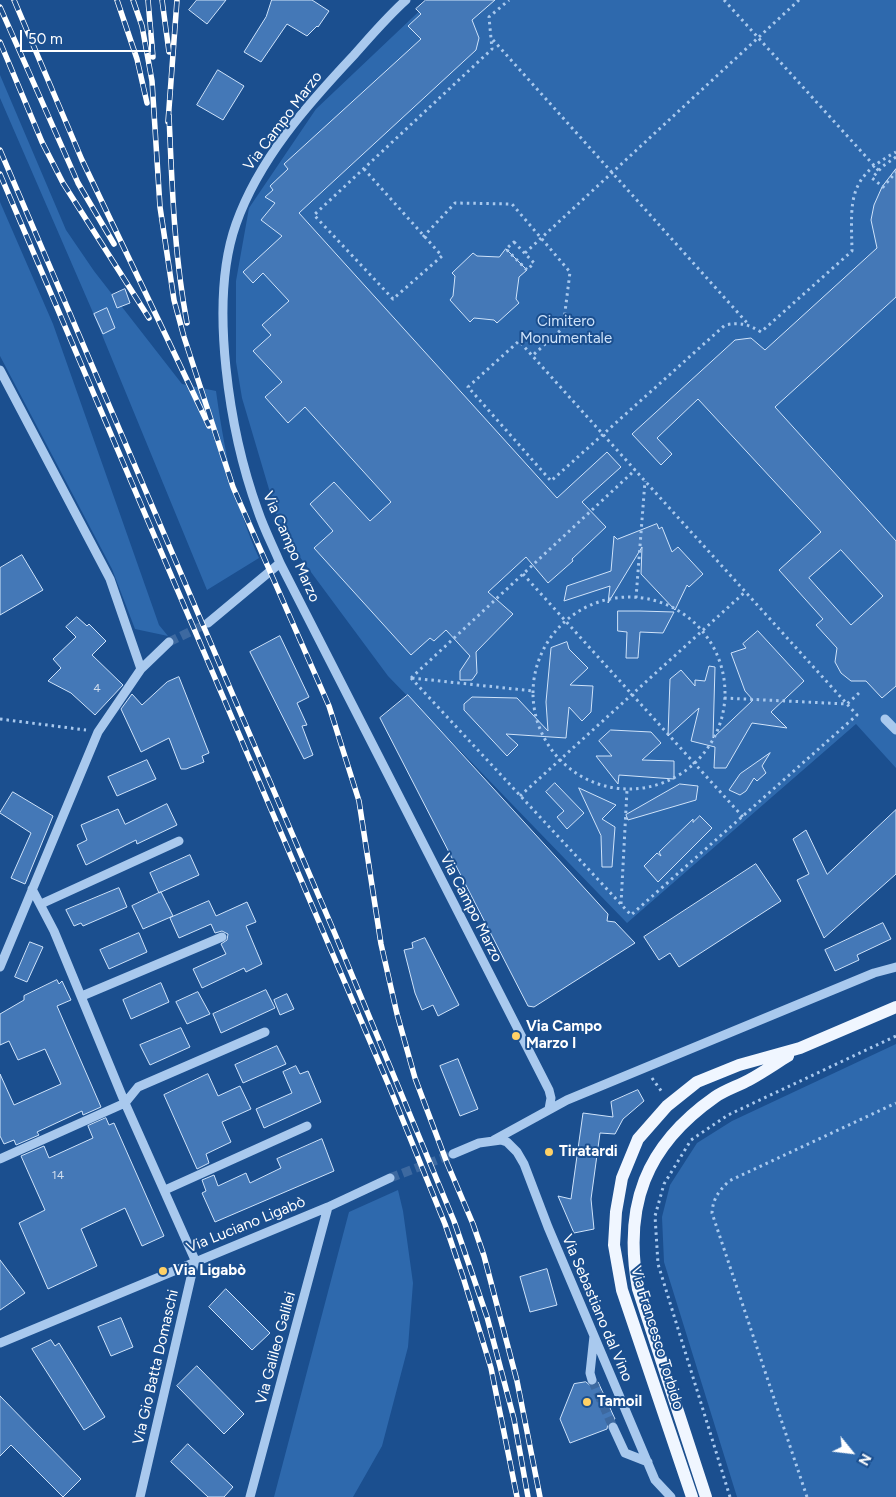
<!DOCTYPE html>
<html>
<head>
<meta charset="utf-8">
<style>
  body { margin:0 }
  #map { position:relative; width:896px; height:1497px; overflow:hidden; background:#1b4f8f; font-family:Figtree,sans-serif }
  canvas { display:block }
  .north { position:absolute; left:826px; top:1427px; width:50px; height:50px; -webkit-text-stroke:4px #1b4f8f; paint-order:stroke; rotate:119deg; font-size:14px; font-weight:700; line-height:20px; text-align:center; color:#fff }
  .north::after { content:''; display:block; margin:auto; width:18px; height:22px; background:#fff; clip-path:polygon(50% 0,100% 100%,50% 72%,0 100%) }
  .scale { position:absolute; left:20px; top:30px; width:131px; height:22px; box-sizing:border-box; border:2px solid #fff; border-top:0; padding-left:6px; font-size:15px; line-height:18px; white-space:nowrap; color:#fff; -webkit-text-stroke:4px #1b4f8f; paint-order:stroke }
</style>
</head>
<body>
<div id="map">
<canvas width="896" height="1497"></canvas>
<div class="north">N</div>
<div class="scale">50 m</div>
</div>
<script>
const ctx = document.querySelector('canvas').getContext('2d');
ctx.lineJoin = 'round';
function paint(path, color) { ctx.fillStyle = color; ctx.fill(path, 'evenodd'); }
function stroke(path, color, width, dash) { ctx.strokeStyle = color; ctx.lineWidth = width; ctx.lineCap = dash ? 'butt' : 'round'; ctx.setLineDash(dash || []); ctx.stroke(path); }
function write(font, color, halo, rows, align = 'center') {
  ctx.font = font + ' Figtree,sans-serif'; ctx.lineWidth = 4; ctx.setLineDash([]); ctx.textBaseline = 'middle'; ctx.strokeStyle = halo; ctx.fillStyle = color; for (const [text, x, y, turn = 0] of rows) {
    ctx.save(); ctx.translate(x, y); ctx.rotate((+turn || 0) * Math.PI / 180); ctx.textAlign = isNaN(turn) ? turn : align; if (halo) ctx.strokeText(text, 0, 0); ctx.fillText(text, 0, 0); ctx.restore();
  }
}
const green = new Path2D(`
  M 431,0 L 896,0 L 896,768 L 856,724 L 627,923 L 388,676 L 282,533 L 242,398 L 236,362 L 236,281 L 249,208 L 316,109 Z
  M 0,75 L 66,230 L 94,271 L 182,384 L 216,391 C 224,449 235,505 259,558 L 207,590 L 91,308 L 0,98 Z
  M 0,202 L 53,324 L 159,625 L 168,636 L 135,629 L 112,569 L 0,356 Z
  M 896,1044 L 896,1497 L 737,1497 L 664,1262 L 662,1217 L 670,1185 L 697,1143 L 732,1121 Z
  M 398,1190 L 403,1211 L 413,1283 L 408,1347 L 382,1446 L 353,1497 L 274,1497 L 349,1212 Z`);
const building = new Path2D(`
  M 197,0 L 226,0 L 207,24 L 189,10 Z
  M 272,0 L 312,0 L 329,11 L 318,27 L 317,26 L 307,36 L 287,24 L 261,62 L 244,52 L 266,17 Z
  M 426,0 L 495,0 L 472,20 L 479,38 L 476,50 L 299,213 L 557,498 L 607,452 L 621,467 L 582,502 L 606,527 L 572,559 L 573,561 L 548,583 L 526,557 L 488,592 L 513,614 L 476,652 L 477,673 L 472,680 L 460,680 L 460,671 L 470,656 L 446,630 L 434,641 L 430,638 L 411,655 L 314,548 L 333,531 L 310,504 L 334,482 L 370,521 L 391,502 L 305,407 L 288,423 L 265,397 L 282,382 L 253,351 L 271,335 L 262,325 L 289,301 L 263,273 L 253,283 L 243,272 L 282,236 L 261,220 L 275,203 L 265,197 L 273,190 L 270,186 L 288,169 L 284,164 L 421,39 L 408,26 L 421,14 L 416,9 Z
  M 218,70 L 244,86 L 223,120 L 197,105 Z
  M 896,169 L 896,297 L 775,407 L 896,541 L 896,686 L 882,698 L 866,681 L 851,681 L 841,673 L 835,662 L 837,648 L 816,625 L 823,619 L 779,570 L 821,532 L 698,399 L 657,438 L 672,454 L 661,465 L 632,434 L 735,340 L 751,338 L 765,350 L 877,248 L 871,220 L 874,205 L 882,187 ZM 841,550 L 883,596 L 851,625 L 809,578 Z
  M 506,249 L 527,270 L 519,277 L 516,299 L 519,303 L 497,323 L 494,320 L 474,318 L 470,322 L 450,300 L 453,296 L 455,276 L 452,273 L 473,253 L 477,256 L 499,257 Z
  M 125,289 L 130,303 L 117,308 L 112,295 Z
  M 107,308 L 115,328 L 103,334 L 94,314 Z
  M 657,524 L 659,529 L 662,527 L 672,552 L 678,547 L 703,574 L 689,587 L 687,585 L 675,610 L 641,574 L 642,547 L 608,603 L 610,586 L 564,601 L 567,586 L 611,571 L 614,536 L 617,539 Z
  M 22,555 L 43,590 L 0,615 L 0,568 Z
  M 618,611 L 640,611 L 674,612 L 663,633 L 640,632 L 638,658 L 626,658 L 627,632 L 618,631 Z
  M 77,617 L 87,626 L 89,624 L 106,641 L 92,655 L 123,685 L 95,715 L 71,693 L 48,681 L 61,668 L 53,659 L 76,637 L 66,627 Z
  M 758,631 L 804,681 L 771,712 L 787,728 L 752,723 L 726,768 L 714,768 L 715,747 L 691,741 L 699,708 L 668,736 L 670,679 L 681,670 L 695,686 L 695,680 L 705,681 L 709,666 L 715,667 L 713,738 L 753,700 L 745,691 L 731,653 L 746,648 L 743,644 Z
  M 280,636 L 309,697 L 297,703 L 307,725 L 302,726 L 313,755 L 304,759 L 250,652 Z
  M 567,642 L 569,649 L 588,668 L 570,685 L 593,686 L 591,712 L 582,721 L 569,707 L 566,738 L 506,734 L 518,745 L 507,756 L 464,710 L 464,704 L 472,697 L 517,698 L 548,731 L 546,702 L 551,648 Z
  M 179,677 L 209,753 L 202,756 L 204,762 L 186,769 L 181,769 L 169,738 L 141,752 L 121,709 L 132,694 L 142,705 L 167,682 Z
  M 408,695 L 608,914 L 607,921 L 615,922 L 635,943 L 534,1007 L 528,1006 L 380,718 Z
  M 611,730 L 651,732 L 661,743 L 642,760 L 674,761 L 674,779 L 619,775 L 618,784 L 596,756 L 612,756 L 599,741 Z
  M 770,753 L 762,766 L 766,773 L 757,781 L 754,778 L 746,791 L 740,795 L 729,790 L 740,774 Z
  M 147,760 L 156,779 L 117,796 L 108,777 Z
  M 555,783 L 584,813 L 567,829 L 557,817 L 564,811 L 546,792 Z
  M 680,784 L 698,786 L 696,800 L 628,820 L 626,815 Z
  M 579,788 L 616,805 L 602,819 L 615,827 L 612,867 L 602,867 L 601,836 Z
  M 13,792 L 53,816 L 25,884 L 11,878 L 31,833 L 0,813 Z
  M 167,804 L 177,825 L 137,844 L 136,840 L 86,865 L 77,845 L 87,840 L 81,825 L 118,809 L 125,824 Z
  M 896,810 L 896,874 L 824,938 L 797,880 L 809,874 L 793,839 L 806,830 L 827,874 Z
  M 700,816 L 712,828 L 658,882 L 644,866 L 657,853 L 661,856 L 659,852 L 693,819 L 693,822 Z
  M 190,855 L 199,875 L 159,893 L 150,873 Z
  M 756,864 L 781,901 L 679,967 L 670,953 L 659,960 L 644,937 Z
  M 119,888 L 127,907 L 83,926 L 81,923 L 74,926 L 66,910 Z
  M 161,892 L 173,916 L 143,929 L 132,906 Z
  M 209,901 L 216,916 L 247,902 L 256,922 L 246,926 L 262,964 L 246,972 L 244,968 L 202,988 L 193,969 L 226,954 L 221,944 L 227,940 L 228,934 L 222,931 L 215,933 L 211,924 L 179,938 L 170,918 Z
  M 883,923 L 891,939 L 857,955 L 859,960 L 835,971 L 825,950 Z
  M 139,933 L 147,952 L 109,969 L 100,950 Z
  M 425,938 L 459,1005 L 438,1016 L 433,1005 L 422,1010 L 415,993 L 404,950 L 413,948 L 412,943 Z
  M 30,942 L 43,947 L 27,982 L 15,977 Z
  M 57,980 L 59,984 L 62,981 L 71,1000 L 57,1006 L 101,1107 L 83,1115 L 82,1111 L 37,1132 L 39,1135 L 16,1145 L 14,1140 L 4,1144 L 0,1136 L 0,1074 L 14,1105 L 61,1084 L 45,1049 L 18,1060 L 9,1041 L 0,1045 L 0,1014 L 24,1000 L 24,996 Z
  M 161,983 L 169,1002 L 131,1019 L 123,1000 Z
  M 266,990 L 275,1008 L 221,1033 L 213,1014 Z
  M 198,992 L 210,1014 L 187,1024 L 176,1002 Z
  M 287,994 L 294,1009 L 280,1015 L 274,1000 Z
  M 181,1028 L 190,1047 L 150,1065 L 140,1045 Z
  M 277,1046 L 286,1064 L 243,1083 L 235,1065 Z
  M 458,1059 L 478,1109 L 460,1116 L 440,1066 Z
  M 296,1066 L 300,1074 L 308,1071 L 321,1102 L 264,1128 L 256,1109 L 292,1093 L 283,1072 Z
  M 208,1074 L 218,1096 L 240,1086 L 251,1109 L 222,1122 L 231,1142 L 206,1154 L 209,1163 L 197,1169 L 164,1095 Z
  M 638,1090 L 644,1101 L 623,1119 L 615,1134 L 600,1133 L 591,1199 L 594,1229 L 574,1233 L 558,1196 L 571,1199 L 583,1113 L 613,1117 L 611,1102 Z
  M 106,1118 L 109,1125 L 114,1123 L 164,1236 L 142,1246 L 125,1208 L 81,1229 L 97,1266 L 48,1289 L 19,1223 L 45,1210 L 21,1156 L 44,1146 L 49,1158 L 93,1138 L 88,1126 Z
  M 322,1139 L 334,1171 L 215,1222 L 202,1193 L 206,1191 L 202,1180 L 214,1175 L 218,1186 L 246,1173 L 250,1183 L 281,1168 L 277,1159 Z
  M 0,1260 L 25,1293 L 0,1310 Z
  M 547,1269 L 557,1305 L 530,1312 L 520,1277 Z
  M 226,1289 L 270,1333 L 252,1350 L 209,1307 Z
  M 121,1318 L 133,1347 L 111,1356 L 98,1327 Z
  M 51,1340 L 55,1346 L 59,1343 L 105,1417 L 84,1430 L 32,1349 Z
  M 197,1366 L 244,1414 L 224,1434 L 177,1386 Z
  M 586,1382 L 591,1386 L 598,1382 L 615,1419 L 608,1423 L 607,1429 L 570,1443 L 560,1419 L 574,1384 Z
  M 0,1396 L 81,1479 L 63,1497 L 11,1445 L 0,1456 Z
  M 188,1444 L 233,1487 L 224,1497 L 208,1497 L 171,1462 Z`);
const minorTunnel = new Path2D(`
  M 169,642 L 208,623
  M 390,1178 L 453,1154
  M 592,1380 L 613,1427`);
const path = new Path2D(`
  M 724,0 L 879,171
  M 493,40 L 749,325
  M 896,157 L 883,166 L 872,178 L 883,187 L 896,172
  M 364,169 L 442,256 L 393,299 L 314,215 L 492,49 L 489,17 L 509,0
  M 423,237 L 455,203 L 512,204 L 570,272 L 563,328 L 532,356
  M 514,242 L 534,263 L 527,270 L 506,249 Z
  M 525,253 L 799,0
  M 523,574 L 743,817
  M533 693a96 96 0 1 1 192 0a96 96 0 1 1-192 0Z
  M 636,598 L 645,481
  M 411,678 L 631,915 L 857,715 L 847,704 L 724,698
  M 411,678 L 635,470
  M 412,678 L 533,691
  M 859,693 L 847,704 L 635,470 L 519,341 L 468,387 L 551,481 L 725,325 C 740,322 748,324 761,332 L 852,251 C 851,200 847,178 896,152
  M 0,719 L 86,730
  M 520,796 L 745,592
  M 621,904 L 627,790
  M 652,1078 L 662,1092
  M 730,1497 L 658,1264 L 655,1216 L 664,1184 L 691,1140 L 728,1115 L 896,1036
  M 807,1497 L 712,1213 C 713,1198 719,1191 729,1181 L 896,1103`);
const minor = new Path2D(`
  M 406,0 C 387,17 371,36 354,55 C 307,105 259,159 236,224 C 208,303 230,434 258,511 C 264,529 273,546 280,563 L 549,1090 L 551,1098 L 549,1109
  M 0,370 L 110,579 L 141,669
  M 208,623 L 280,563
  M 885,719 L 896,730
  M 32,889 L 54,931 L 125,1103 L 195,1260 L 140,1497
  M 41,904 L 179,841
  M 0,967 L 98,732 L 141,669 L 169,642
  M 82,996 L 222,937
  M 494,1140 L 567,1100 L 874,973 L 896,967
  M 453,1154 L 479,1143 L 501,1140 L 507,1142 L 517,1152 L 524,1164 L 548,1227 L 655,1480 L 671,1497
  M 0,1159 L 125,1103 L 138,1087 L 265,1032
  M 165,1190 L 307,1126
  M 0,1343 L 328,1207 L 390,1178
  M 592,1380 L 590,1373 L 594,1336
  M 613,1427 L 625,1453 L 648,1462
  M 250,1497 L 328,1207`);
const major = new Path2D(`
  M 692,1497 L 622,1290 L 614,1245 L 616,1212 L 622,1178 L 638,1139 L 667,1106 L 697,1082 L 739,1065 L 800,1048 L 896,1007
  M 706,1497 L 638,1289 C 623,1206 645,1146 715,1097 C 725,1090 738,1086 749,1080 C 762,1073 775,1064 788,1056`);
const rail = new Path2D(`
  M 14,0 L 82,160 L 209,426
  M 117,0 L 137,59 L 147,103
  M 133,0 L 142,26 L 152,81 L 160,207 L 174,300 L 184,337 L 233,487 L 329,706 L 359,801 L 381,944 L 397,1014 L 415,1078 L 447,1163 L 473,1224 L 484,1256 L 517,1381 L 540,1497
  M 148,0 L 153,57
  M 162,0 L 169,52
  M 0,7 L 78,183 L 114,244
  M 0,42 L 42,142 L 63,183 L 149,318
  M 169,115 C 172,185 174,254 187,323
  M 168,122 L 177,0
  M 0,150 L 335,934 L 454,1221 L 487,1317 L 514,1419 L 528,1497
  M 0,174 L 389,1086 L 445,1224 L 463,1277 L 491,1368 L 517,1497`);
const markers = [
  [516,1036,5,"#ffd166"],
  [549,1152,5,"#ffd166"],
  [163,1271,5,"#ffd166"],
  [587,1402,5,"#ffd166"]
];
const numberNames = [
  ["4",97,688],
  ["14",58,1175]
];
const streetNames = [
  ["Via Campo Marzo",283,121,-53],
  ["Via Campo Marzo",291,547,66],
  ["Via Campo Marzo",471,908,63],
  ["Via Luciano Ligabò",246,1225,-22],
  ["Via Sebastiano dal Vino",597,1308,67],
  ["Via Francesco Torbido",657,1338,73],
  ["Via Galileo Galilei",276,1348,-75],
  ["Via Gio Batta Domaschi",156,1367,-77]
];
const parkNames = [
  ["Cimitero",566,322],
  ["Monumentale",566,339]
];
const poiNames = [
  ["Via Campo",526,1027],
  ["Marzo I",526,1044],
  ["Tiratardi",559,1152],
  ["Via Ligabò",173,1271],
  ["Tamoil",597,1402]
];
paint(green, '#2e69ad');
paint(building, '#4478b7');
stroke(building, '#cfe3fa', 1);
stroke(minorTunnel, '#3d69a0', 9, [9, 4.5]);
stroke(path, '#a9c9ee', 3, [2.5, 4]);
stroke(minor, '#a9c9ee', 9);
stroke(major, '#f0f6ff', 12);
stroke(rail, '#fff', 5.5);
stroke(rail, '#1b4f8f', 4, [11]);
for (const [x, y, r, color] of markers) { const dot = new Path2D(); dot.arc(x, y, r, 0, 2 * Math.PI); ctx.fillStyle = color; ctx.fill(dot); stroke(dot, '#1b4f8f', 2); }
write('12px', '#d0dded', null, numberNames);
write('15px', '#fff', '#1b4f8f', streetNames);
write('15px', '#cfe3fa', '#1b4f8f', parkNames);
write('bold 15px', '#fff', '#1b4f8f', poiNames, 'left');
</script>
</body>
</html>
